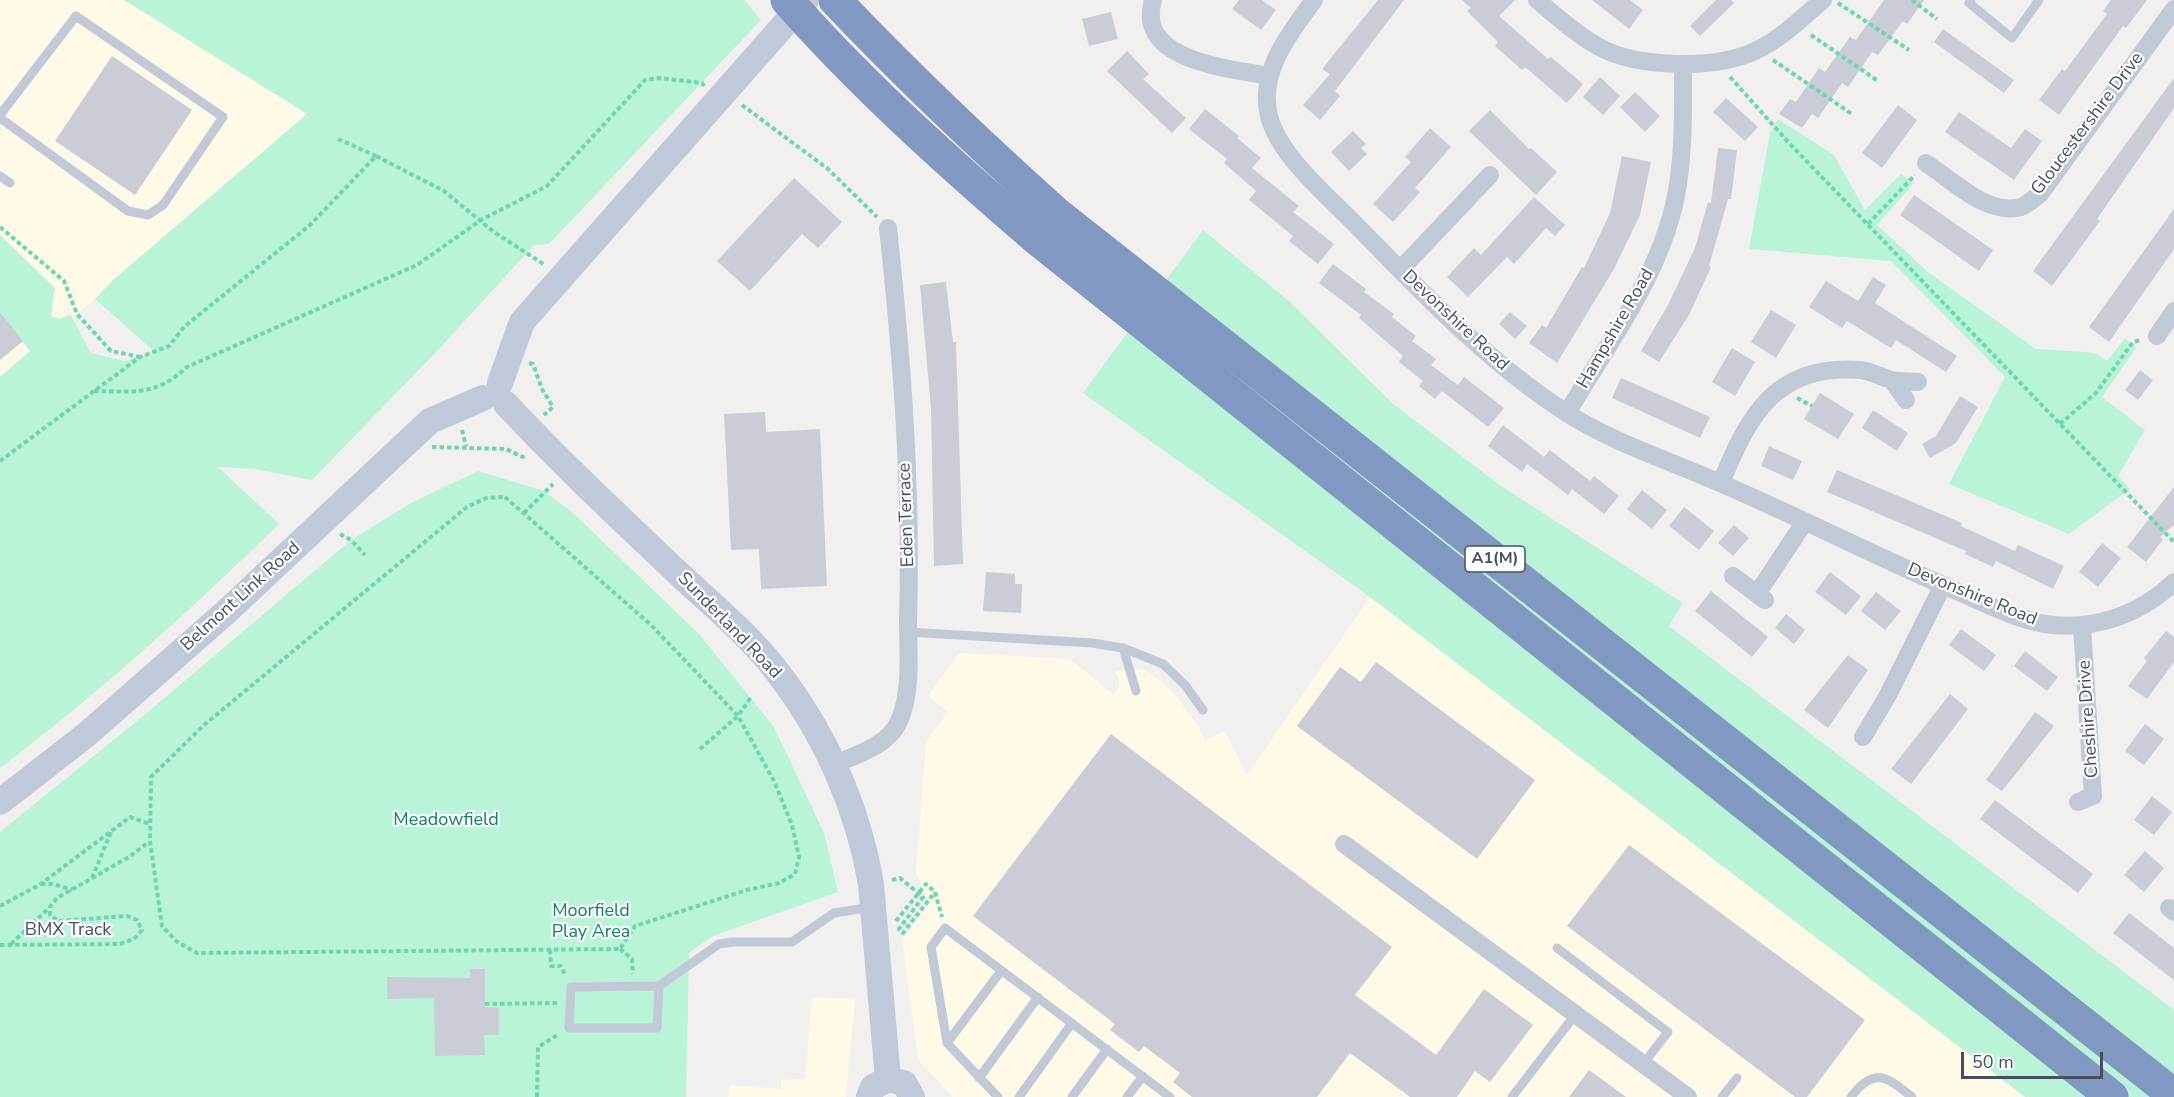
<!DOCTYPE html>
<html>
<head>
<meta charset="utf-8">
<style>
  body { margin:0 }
  #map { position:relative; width:2174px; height:1097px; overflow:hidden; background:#f2efef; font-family:"Nunito Sans",sans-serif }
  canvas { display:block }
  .scale { position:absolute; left:1961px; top:1052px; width:142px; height:27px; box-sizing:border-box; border:3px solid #454f5f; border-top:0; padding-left:8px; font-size:18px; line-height:21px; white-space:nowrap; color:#454f5f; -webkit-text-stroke:4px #fff; paint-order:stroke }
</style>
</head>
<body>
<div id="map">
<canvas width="2174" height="1097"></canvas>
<div class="scale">50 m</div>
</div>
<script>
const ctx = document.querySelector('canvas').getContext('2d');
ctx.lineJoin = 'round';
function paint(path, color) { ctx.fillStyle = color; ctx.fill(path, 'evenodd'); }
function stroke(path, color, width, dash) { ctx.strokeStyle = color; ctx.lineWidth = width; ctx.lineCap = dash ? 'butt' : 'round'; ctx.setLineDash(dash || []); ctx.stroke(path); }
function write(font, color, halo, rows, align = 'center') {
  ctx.font = font + ' "Nunito Sans",sans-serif'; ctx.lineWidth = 4.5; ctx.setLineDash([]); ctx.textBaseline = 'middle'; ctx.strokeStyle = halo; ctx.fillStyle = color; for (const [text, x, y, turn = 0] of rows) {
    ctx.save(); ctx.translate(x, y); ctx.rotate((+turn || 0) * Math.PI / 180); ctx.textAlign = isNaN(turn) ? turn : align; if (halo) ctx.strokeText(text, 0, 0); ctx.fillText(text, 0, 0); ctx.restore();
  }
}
const commercial = new Path2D(`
  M 0,0 L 124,0 L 308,113 L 112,281 L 95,299 L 0,377 Z
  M 1370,597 L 2025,1097 L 953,1097 L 918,1060 L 902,938 L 928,904 L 916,871 L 926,742 L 948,712 L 928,696 L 959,653 L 1070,659 L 1114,695 L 1119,686 L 1119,678 L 1114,671 L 1145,669 L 1173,692 L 1199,727 L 1205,740 L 1225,731 L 1247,775 Z
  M 812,997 L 855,999 L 846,1097 L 728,1097 L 730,1085 L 781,1089 L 781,1080 L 805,1079 Z`);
const green = new Path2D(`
  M 124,0 L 744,0 L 761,20 L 549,244 L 534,245 L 439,349 L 312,480 L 254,469 L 218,467 L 279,524 C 190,611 99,693 0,768 L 0,377 L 30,351 L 0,312 L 0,235 L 55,288 L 51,316 L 60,319 L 70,314 L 91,353 L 124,361 L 155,352 L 95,299 L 112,281 L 307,114 Z
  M 1778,119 L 1834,155 L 1865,210 L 1901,174 L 1914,183 L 1877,225 L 1929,273 L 2036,349 L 2087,352 L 2097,354 L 2107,361 L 2125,338 L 2136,348 L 2102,397 L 2145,430 L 2118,476 L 2130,489 L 2069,534 L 1949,484 L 2005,377 L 1891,261 L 1749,249 L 1770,133 Z
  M 1203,230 L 1289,301 L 1392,403 L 1501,486 L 1683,603 L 1669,626 L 2174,1010 L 2174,1097 L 2025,1097 L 1370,597 L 1083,393 Z
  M 478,471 L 544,491 L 572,512 L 699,634 L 774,727 L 824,833 L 838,892 L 713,936 L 689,953 L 686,1097 L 0,1097 L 0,832 L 148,712 L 351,540 L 411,503 Z`);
const building = new Path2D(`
  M 1239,0 L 1262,0 L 1276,10 L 1261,30 L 1232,9 Z
  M 1378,0 L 1404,0 L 1335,91 L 1340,96 L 1320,120 L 1303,105 L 1330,74 L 1322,69 Z
  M 1462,0 L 1515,0 L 1499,16 L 1548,59 L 1551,57 L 1583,84 L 1567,103 L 1525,67 L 1522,70 L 1495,46 L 1498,42 L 1467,11 L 1471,8 Z
  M 1592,0 L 1630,0 L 1643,10 L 1629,29 Z
  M 1716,0 L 1731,0 L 1734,3 L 1700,36 L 1690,26 Z
  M 1884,0 L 1924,0 L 1907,24 L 1903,21 L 1878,55 L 1872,52 L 1848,87 L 1842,83 L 1818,118 L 1812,114 L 1802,128 L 1779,114 L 1790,99 L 1796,102 L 1819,68 L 1825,72 L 1850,37 L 1856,40 Z
  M 2111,0 L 2147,0 L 2126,28 L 2123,26 L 2059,115 L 2039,100 L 2062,69 L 2065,71 L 2107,14 L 2103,11 Z
  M 1111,12 L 1118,39 L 1089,46 L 1082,19 Z
  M 1943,29 L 2014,80 L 2004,93 L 1934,42 Z
  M 1127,51 L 1149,74 L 1143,79 L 1186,118 L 1172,133 L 1107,71 Z
  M 112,56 L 192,110 L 135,195 L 55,141 Z
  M 1600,77 L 1620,96 L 1603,115 L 1583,97 Z
  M 2174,78 L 2174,108 L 2097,219 L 2100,221 L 2052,286 L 2033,271 Z
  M 1635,92 L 1660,116 L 1645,132 L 1620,107 Z
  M 1726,98 L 1758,127 L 1745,141 L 1713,112 Z
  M 1898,105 L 1917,120 L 1882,168 L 1862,153 Z
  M 1205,109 L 1239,136 L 1237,138 L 1261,158 L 1252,168 L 1299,206 L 1293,212 L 1334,244 L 1318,264 L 1289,241 L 1293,236 L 1249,200 L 1256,191 L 1224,163 L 1227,159 L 1189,129 Z
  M 1490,110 L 1529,149 L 1531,148 L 1557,172 L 1536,195 L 1469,131 Z
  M 1959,112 L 2011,148 L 2025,129 L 2042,141 L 2014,180 L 1945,132 Z
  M 1430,128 L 1451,147 L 1415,188 L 1420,192 L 1393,222 L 1373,204 L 1411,162 L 1405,157 Z
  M 1353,131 L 1366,144 L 1361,148 L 1367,154 L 1349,171 L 1331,152 Z
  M 1718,148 L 1737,150 L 1731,199 L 1728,199 L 1709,266 L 1711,267 L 1689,315 L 1659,362 L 1641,351 L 1668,305 L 1695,248 L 1708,202 L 1711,203 Z
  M 1622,156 L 1651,162 L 1640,215 L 1614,269 L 1557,363 L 1529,343 L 1542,325 L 1546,328 L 1582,267 L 1584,268 L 1610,213 Z
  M 794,178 L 842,222 L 818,248 L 802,234 L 750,291 L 717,261 Z
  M 1914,195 L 1993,250 L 1979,271 L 1900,215 Z
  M 1534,197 L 1565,225 L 1555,236 L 1546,228 L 1514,264 L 1507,257 L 1468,297 L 1447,277 L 1474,248 L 1481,255 Z
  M 2174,209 L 2174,249 L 2109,342 L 2089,327 Z
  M 1333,264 L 1366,289 L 1364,292 L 1394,314 L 1392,317 L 1416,336 L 1412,341 L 1436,359 L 1431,365 L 1458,385 L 1464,377 L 1504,408 L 1488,427 L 1442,391 L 1435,399 L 1419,386 L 1423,381 L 1399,362 L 1403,356 L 1359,318 L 1361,315 L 1319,283 Z
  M 1873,277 L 1886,285 L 1875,303 L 1957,356 L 1946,372 L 1896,340 L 1891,348 L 1847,321 L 1842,328 L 1809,307 L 1826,281 L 1858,301 Z
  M 946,282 L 953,342 L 956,342 L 963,564 L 934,566 L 931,408 L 920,285 Z
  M 1771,310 L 1796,325 L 1776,358 L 1751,342 Z
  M 0,312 L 23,341 L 0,360 Z
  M 1510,312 L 1527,326 L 1515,339 L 1499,324 Z
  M 1732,348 L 1755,362 L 1735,396 L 1712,382 Z
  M 2140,370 L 2153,380 L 2138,400 L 2125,390 Z
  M 1621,378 L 1710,417 L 1700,438 L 1612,398 Z
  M 1820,393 L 1854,414 L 1838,439 L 1804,419 Z
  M 1960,396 L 1978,407 L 1956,443 L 1930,458 L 1922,444 L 1936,436 Z
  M 1873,410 L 1908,433 L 1897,451 L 1862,428 Z
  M 765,412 L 766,432 L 820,429 L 827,586 L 761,589 L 759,549 L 731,550 L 724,414 Z
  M 1503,425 L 1544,457 L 1550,450 L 1590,481 L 1594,476 L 1619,496 L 1604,514 L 1572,489 L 1568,495 L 1527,464 L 1522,472 L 1488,446 Z
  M 1769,446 L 1802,461 L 1793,480 L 1761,466 Z
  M 1837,470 L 1962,523 L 1961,526 L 2015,551 L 2018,545 L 2064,566 L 2053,589 L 1996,561 L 1993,567 L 1965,554 L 1966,551 L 1827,492 Z
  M 2174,487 L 2174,525 L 2160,537 L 2163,539 L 2146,562 L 2127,547 Z
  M 1642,490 L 1667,510 L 1652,529 L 1627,509 Z
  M 1684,507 L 1714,531 L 1699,550 L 1669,526 Z
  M 1734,525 L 1749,538 L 1733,556 L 1718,543 Z
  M 2102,543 L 2121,558 L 2098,587 L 2079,572 Z
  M 986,572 L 1015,574 L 1015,584 L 1022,584 L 1021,613 L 983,611 Z
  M 1830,572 L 1861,596 L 1846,615 L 1815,592 Z
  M 1711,591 L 1768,637 L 1752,657 L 1695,611 Z
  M 1876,592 L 1901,611 L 1885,630 L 1861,611 Z
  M 1786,614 L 1805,630 L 1794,644 L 1775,628 Z
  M 1961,629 L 1996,655 L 1984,671 L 1949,645 Z
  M 2166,631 L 2174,637 L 2174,662 L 2147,699 L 2128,686 L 2147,661 L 2144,658 Z
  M 2025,651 L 2058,677 L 2047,691 L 2014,666 Z
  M 1848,655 L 1868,670 L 1828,728 L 1804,710 Z
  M 1376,662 L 1535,780 L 1477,859 L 1297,726 L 1340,667 L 1361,682 Z
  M 1950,694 L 1968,709 L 1911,784 L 1891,769 Z
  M 2035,712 L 2054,726 L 2002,791 L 1986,780 Z
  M 2145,724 L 2164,739 L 2144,765 L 2125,751 Z
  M 1111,734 L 1392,947 L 1355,995 L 1436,1055 L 1484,989 L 1533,1025 L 1490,1082 L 1475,1071 L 1457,1097 L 1410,1097 L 1350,1053 L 1317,1097 L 1192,1097 L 1173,1082 L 1180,1073 L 1144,1046 L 1139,1052 L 1110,1030 L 1115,1024 L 973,916 Z
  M 2152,796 L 2172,812 L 2154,835 L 2134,820 Z
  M 1995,800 L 2093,874 L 2078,893 L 1980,819 Z
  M 1629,845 L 1865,1020 L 1807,1097 L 1795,1097 L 1567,926 Z
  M 2145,851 L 2164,868 L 2144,892 L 2124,875 Z
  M 2129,913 L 2174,948 L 2174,980 L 2113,933 Z
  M 470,969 L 485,969 L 485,1007 L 499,1008 L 499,1035 L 484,1035 L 485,1055 L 435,1056 L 434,998 L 387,999 L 387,977 L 470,978 Z
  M 1589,1070 L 1626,1097 L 1569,1097 Z`);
const path = new Path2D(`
  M 1912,0 L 1937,19
  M 1838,3 L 1909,50
  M 1811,35 L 1878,81
  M 1773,60 L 1852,114
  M 1730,77 L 1790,144 L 2174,542
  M 742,105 L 828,169 L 877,217
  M 338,139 L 376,156
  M 1868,224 L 1915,175
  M 0,227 L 64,281 L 77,314 L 111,351 L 140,357
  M 529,363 L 533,364 L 542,389 L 553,407 L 544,415
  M 94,391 C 136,391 154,397 187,367 L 417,265 L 481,220 L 547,186 L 645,80 L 659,78 L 702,83 L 704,86
  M 1797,398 L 1812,406
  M 2060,424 L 2096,393 L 2133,342 L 2141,340
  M 462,430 L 466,446
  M 432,447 L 506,449 L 527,459
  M 0,461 L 140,357 L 169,346 L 184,327 L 310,225 L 376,156 L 444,191 L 494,232 L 545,265
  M 505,497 L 651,625 L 738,716 L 774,781 L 792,825 L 799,857 L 795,874 L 779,883 L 747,890 L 635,926 L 620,949 L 197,953 L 176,941 L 162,926 L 150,841 L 151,777 L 204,725 L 467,507 L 486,498 Z
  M 524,513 L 553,484
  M 340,534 L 351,540 L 365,555
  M 700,749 L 738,716 L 751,697
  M 92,878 L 111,832
  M 892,880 L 900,878 L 923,897 L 899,929 L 903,933 L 935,892
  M 41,884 L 54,884 L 72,890
  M 0,906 L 41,884 L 130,817 L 150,824
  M 896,921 L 926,884 L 935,892 L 942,917
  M 11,944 L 49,908
  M 0,945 L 120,944 L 134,939 L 142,930 L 137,920 L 127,916 L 58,921 L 50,915 L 50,907 L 57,898 L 129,857 L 149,842
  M 620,949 L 632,959 L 633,974
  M 550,950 L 551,966 L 561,966 L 565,975
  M 485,1004 L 557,1003
  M 537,1097 L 538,1047 L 559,1034`);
const lane = new Path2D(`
  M 1971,0 L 1969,3 L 2012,38 L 2039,0
  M 0,115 L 76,16 L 223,117 L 163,205 L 148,215 L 128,211 L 0,118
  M 0,176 L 10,183
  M 908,632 L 1092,643 L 1123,648 L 1163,664 L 1185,685 L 1203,710
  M 1123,648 L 1136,691
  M 1557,948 L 1668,1032 L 1643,1064
  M 659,986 L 657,1028 L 569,1028 L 571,987 L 659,986 L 719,944 L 733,942 L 792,942 L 834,913 L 872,907
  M 947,1043 L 931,947 L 945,928 L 1170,1097
  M 979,1078 L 1038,997
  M 998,1097 L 947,1043 L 1001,971
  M 1019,1097 L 1072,1023
  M 1072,1097 L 1107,1049
  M 1127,1097 L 1143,1076
  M 1512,1097 L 1575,1015
  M 1722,1097 L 1737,1078
  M 1851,1097 C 1874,1066 1887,1077 1912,1097`);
const street = new Path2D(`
  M 1153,0 C 1135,62 1230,68 1269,76
  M 1314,0 C 1290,33 1258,72 1269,116 C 1279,156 1328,196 1356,225 C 1422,292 1485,360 1565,412 C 1613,443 1668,460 1720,483 C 1799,517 1875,556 1954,590 C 1983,602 2014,619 2045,624 C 2093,631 2140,615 2174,582
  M 1537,0 C 1557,17 1576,34 1599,47 C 1638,68 1717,70 1757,50 C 1782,38 1802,18 1823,0
  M 1926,163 C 1952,180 1987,216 2021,207 C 2027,205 2034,198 2040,194 L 2174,9
  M 1400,270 L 1490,175
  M 2157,336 L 2174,311
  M 1892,380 L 1906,400
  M 1567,413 C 1609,342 1666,268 1678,184 C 1684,145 1683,104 1683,65
  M 1721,483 C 1749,414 1776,364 1860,370 C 1871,371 1881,377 1891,380 C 1900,382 1910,381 1918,382
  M 1733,576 L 1765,600
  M 1757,594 L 1804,523
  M 1863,737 L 1888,695 L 1943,585
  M 834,764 C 857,755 890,745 900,719 C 912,690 908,650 908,619 C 912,489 902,358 888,228
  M 2078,802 L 2093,796 L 2082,626
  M 1344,844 L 1688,1097
  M 2169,908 L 2174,912`);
const secondary = new Path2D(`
  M 500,383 L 522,322 L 806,0
  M 506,404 C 561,463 620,518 678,573 C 711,604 748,634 775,669 C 824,731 858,807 871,884 L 888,1079
  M 0,802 L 86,735 L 225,613 L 430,421 L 483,398
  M 869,1097 L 873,1087 L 888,1079 L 904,1083 L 912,1097`);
const highway = new Path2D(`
  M 787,0 C 863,86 949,163 1036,238 L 2112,1097
  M 835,0 C 906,75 980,145 1057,214 L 2174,1095`);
const shields = [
  [1495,559,60]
];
const shieldNames = [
  ["A1(M)",1495,559]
];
const streetNames = [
  ["Gloucestershire Drive",2088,124,-53],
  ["Devonshire Road",1455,321,43],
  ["Hampshire Road",1616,329,-60],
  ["Eden Terrace",907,515,-92],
  ["Devonshire Road",1972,595,22],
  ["Belmont Link Road",241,597,-42],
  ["Sunderland Road",729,626,46],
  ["Cheshire Drive",2089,719,-94],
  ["BMX Track",68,931]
];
const parkNames = [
  ["Meadowfield",446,821],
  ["Moorfield",591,912],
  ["Play Area",591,933]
];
paint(commercial, '#fefae7');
paint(green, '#b9f4d8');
paint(building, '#cacdd5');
stroke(path, '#6dd6b1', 4, [4.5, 3]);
stroke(lane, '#c1c9d6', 9);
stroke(street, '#c1c9d6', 18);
stroke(secondary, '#c0c9da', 26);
stroke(highway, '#8198c3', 33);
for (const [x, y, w] of shields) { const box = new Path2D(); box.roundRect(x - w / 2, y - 13, w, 26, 4.5); ctx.fillStyle = '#fff'; ctx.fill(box); stroke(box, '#454f5f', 1.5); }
write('bold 16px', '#454f5f', null, shieldNames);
write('18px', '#454f5f', '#fff', streetNames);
write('18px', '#0d8358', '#fff', parkNames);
</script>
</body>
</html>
